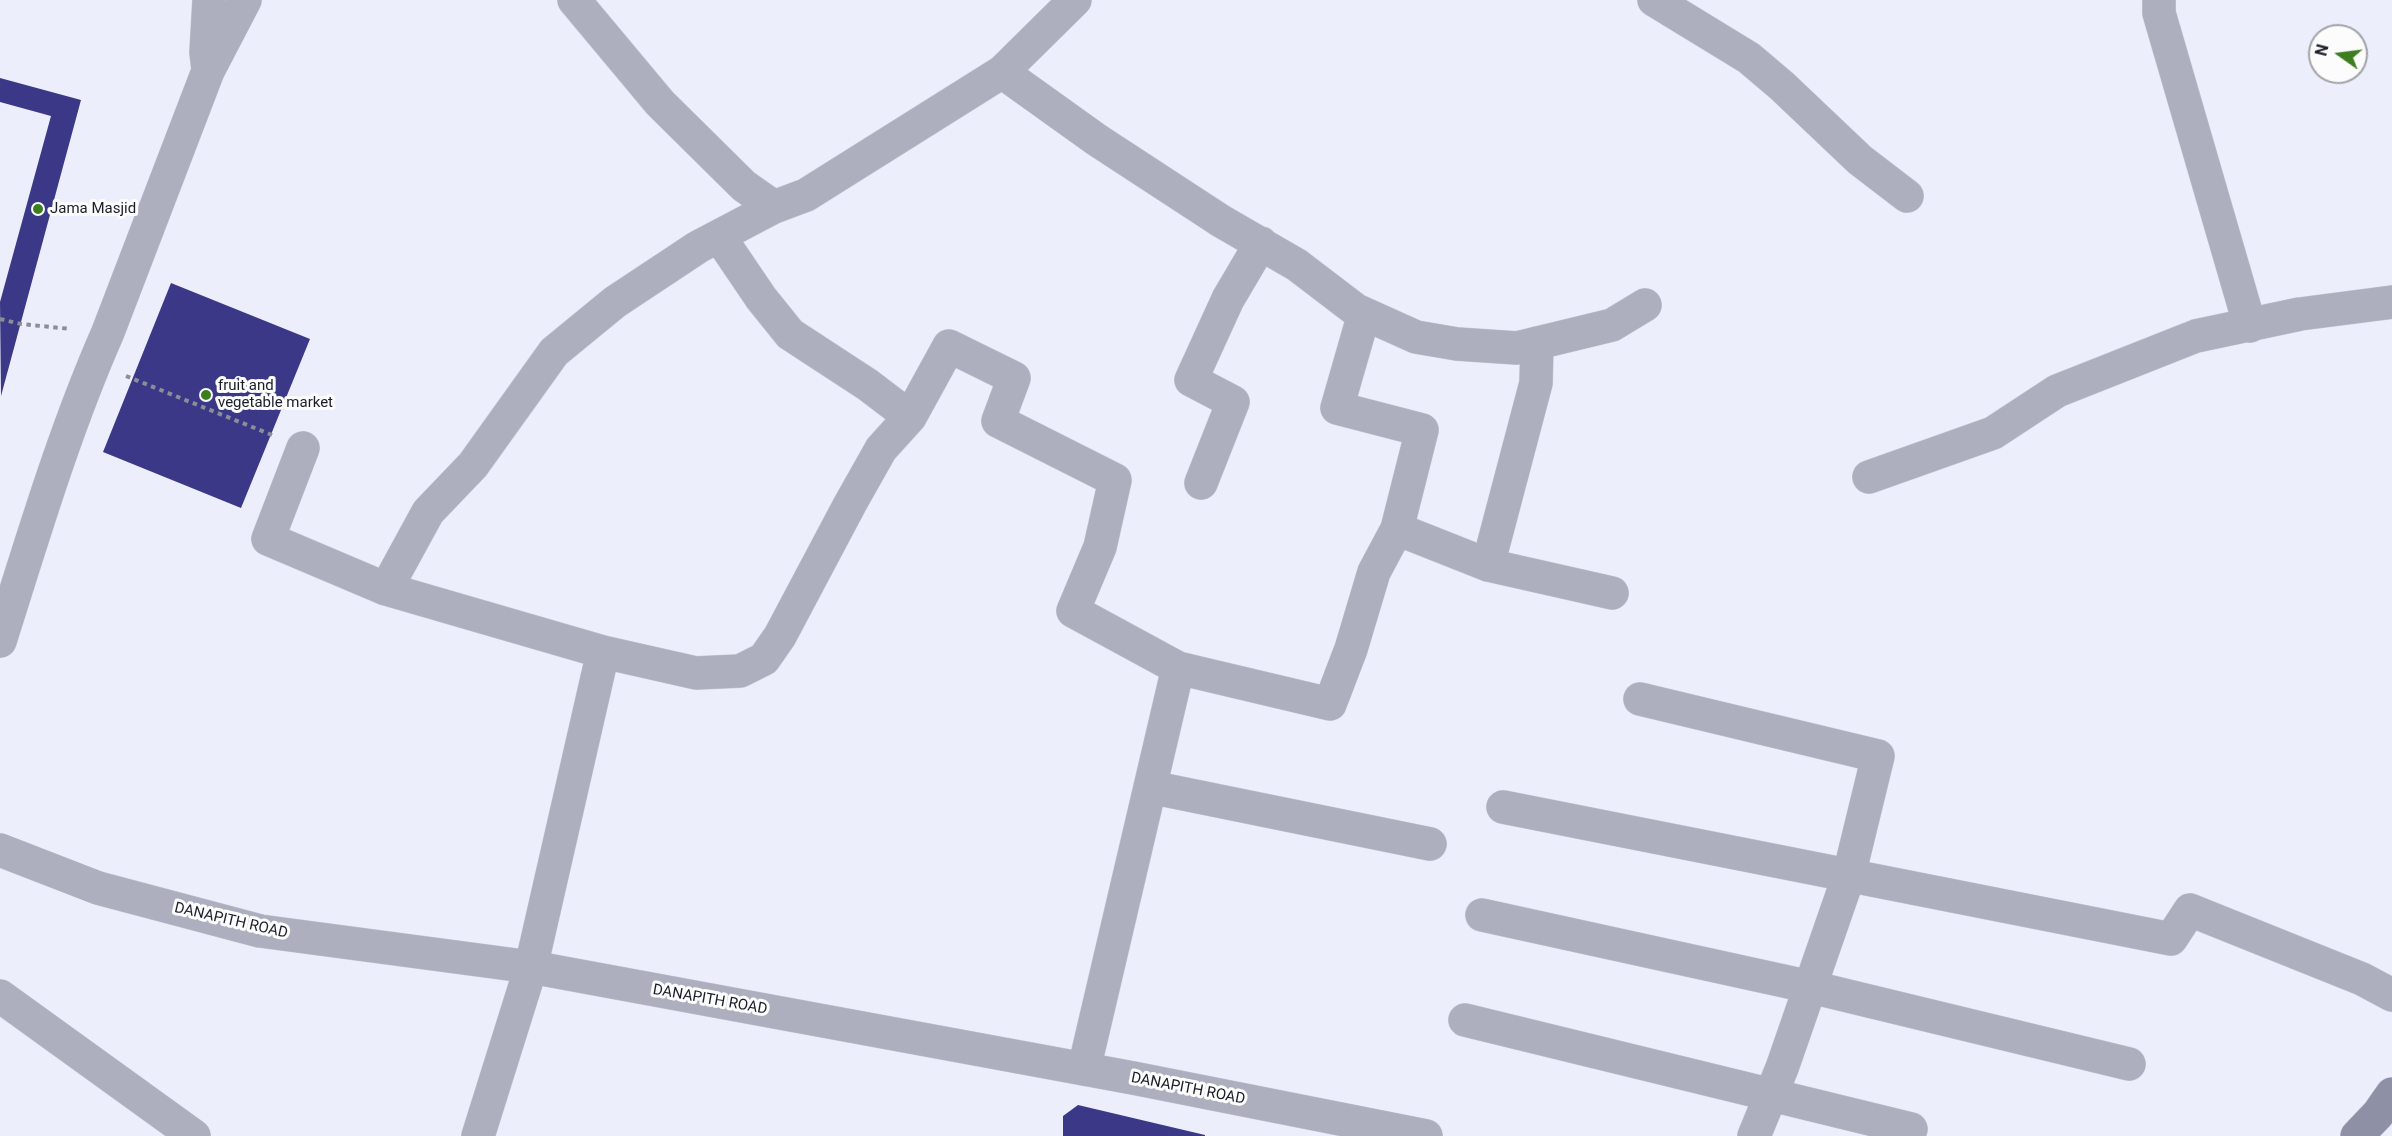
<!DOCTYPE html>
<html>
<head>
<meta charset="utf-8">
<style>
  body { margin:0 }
  #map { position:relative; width:2392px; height:1136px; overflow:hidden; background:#eceefb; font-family:Roboto,sans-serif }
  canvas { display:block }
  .north { position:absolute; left:2308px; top:24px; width:60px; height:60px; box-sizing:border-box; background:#fcfcfc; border:2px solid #a2a3a7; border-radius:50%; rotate:284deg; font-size:16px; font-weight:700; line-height:24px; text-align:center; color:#1b1d28 }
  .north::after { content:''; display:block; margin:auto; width:21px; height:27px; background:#3d7f20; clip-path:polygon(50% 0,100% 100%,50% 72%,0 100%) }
</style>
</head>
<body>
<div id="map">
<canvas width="2392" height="1136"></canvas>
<div class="north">N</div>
</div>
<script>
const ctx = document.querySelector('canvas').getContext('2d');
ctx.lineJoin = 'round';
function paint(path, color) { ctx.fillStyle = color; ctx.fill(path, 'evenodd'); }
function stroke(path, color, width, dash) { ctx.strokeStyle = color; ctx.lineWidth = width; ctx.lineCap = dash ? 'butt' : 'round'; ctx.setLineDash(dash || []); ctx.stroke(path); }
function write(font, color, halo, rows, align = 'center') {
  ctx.font = font + ' Roboto,sans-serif'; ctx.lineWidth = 6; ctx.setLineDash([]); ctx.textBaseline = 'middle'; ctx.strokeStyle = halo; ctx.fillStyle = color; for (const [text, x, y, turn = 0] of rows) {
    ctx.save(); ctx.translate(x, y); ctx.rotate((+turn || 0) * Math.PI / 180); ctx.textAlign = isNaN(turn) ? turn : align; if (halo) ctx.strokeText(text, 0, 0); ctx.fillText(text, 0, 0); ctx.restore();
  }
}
const building = new Path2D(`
  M 0,78 L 81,100 L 1,396 L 0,302 L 51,116 L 0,102 Z
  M 171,283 L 310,339 L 241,508 L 103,452 Z
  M 1078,1105 L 1205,1135 L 1205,1136 L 1063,1136 L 1063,1116 Z`);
const path = new Path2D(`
  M 0,319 L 21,324 L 71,329
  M 126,376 L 272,435`);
const minor = new Path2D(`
  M 574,0 L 660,103 L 744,186 L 774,207 L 806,195 L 1002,72 L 1075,0
  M 1654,0 L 1749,58 L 1782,86 L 1860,160 L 1907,196
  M 2159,0 L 2159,13 L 2250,326
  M 208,69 L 206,53 L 209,0
  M 1002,72 L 1097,140 L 1221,221 L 1297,265 L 1356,310 L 1416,337 L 1457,344 L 1517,348 L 1612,325 L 1645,305
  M 719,236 L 761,298 L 790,334 L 868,385 L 910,417 L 949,346 L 1014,378 L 998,421 L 1115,480 L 1100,547 L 1073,611 L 1178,668 L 1330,704 L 1351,649 L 1374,572 L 1397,529
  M 1364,314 L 1337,408 L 1422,430 L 1397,529 L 1488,565 L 1612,593
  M 303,448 L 268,539 L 386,589 L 603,652 L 531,967 L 478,1136
  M 1869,477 L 1993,433 L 2057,391 L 2196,336 L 2300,314 L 2392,302
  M 1201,483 L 1233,402 L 1191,380 L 1228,299 L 1261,243
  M 1488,565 L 1536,383 L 1537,343
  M 386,589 L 428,512 L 473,465 L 554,352 L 615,302 L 698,247 L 774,207
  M 0,641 C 33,537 64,432 108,332 L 208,71 L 245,0
  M 603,652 L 696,673 L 740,671 L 764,659 L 780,636 L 850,504 L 881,449 L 910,417
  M 1640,699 L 1878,756 L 1849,875 L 1782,1068 L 1754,1136
  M 1150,787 L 1430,844
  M 1503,807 L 2171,939 L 2190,910 L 2362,979 L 2392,995
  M 1482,915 L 1811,987 L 2129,1064
  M 0,996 L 194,1136
  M 1465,1020 L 1911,1129
  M 1084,1069 L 1178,668`);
const tertiary = new Path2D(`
  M 0,850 L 98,888 L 260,931 L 531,967 L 1133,1078 L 1426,1136`);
const secondary = new Path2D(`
  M 2357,1136 L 2378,1114 L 2392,1094`);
const markers = [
  [38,209,6,"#3d7f20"],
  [206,395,6,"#3d7f20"]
];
const poiNames = [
  ["Jama Masjid",50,209],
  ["fruit and",218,386],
  ["vegetable market",218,403]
];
const streetNames = [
  ["DANAPITH ROAD",231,921,13],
  ["DANAPITH ROAD",710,1000,10],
  ["DANAPITH ROAD",1188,1089,11]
];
paint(building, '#3b3987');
stroke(minor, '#c6c8d5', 34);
stroke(tertiary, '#c6c8d5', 34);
stroke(secondary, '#c6c8d5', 34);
stroke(path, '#8b8d99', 4, [4.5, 4.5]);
stroke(minor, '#adafbe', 33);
stroke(tertiary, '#adafbe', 33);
stroke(secondary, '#8e90a5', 33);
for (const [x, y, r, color] of markers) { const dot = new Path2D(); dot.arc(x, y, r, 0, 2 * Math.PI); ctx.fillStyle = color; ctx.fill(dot); stroke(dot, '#fcfcfc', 2); }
write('15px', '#1b1d28', '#fcfcfc', poiNames, 'left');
write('15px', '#1b1d28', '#fcfcfc', streetNames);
</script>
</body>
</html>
